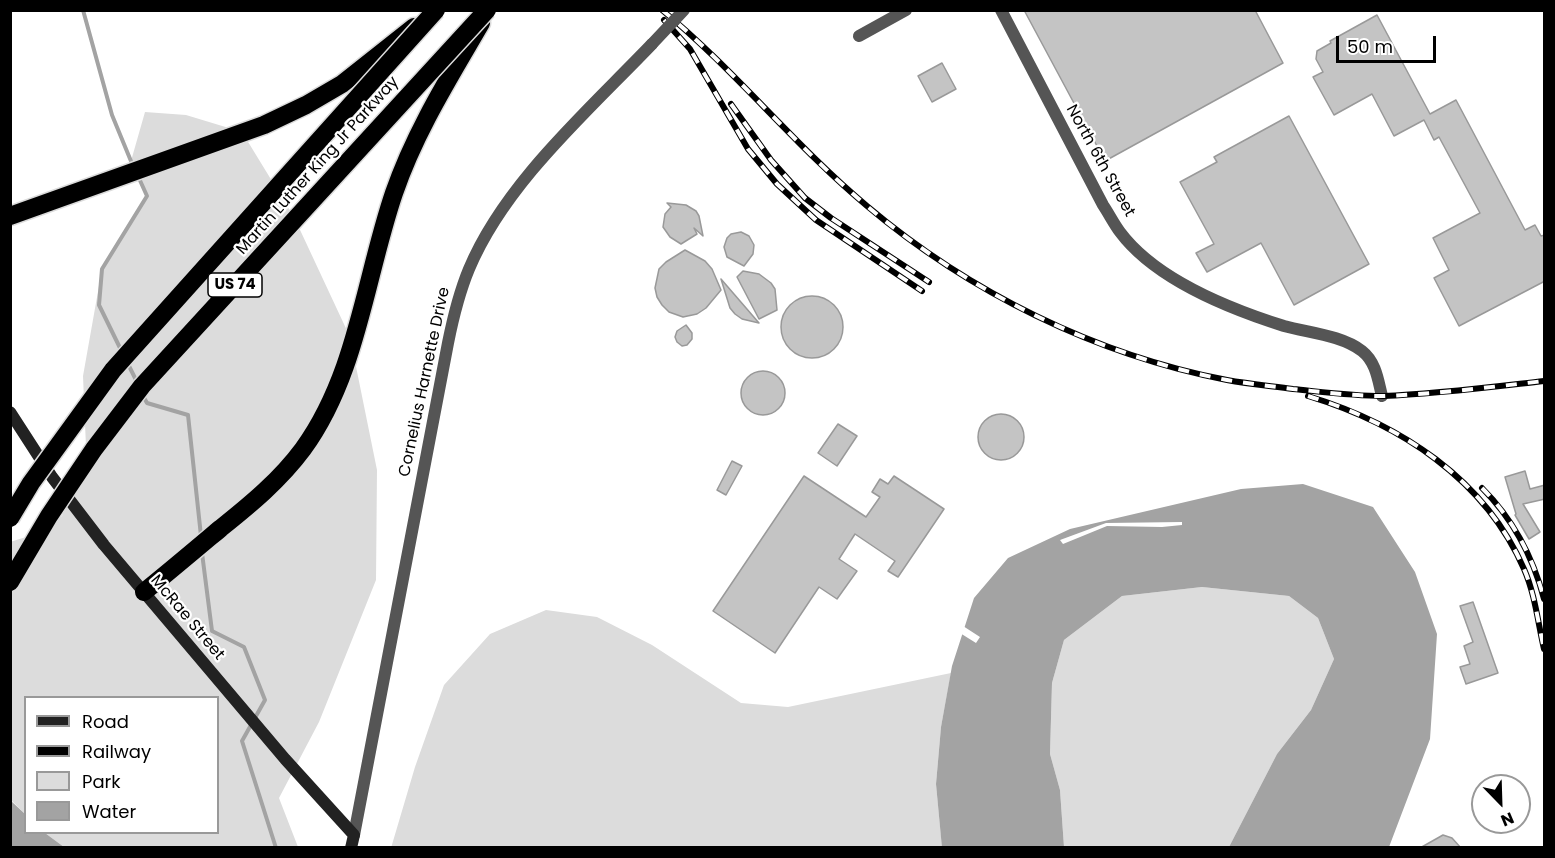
<!DOCTYPE html>
<html>
<head>
<meta charset="utf-8">
<style>
  body { margin:0 }
  #map { position:relative; width:1555px; height:858px; overflow:hidden; background:#fff; font-family:Poppins,sans-serif }
  canvas { display:block }
  .frame { position:absolute; inset:0; border:12px solid #000; pointer-events:none }
  .legend { position:absolute; left:24px; top:696px; width:195px; height:138px; box-sizing:border-box; background:#fff; border:2px solid #999; margin:0; padding:8px 10px; list-style:none; font-size:18px; color:#000 }
  .legend li { display:flex; align-items:center; gap:12px; height:30px }
  .legend b { width:30px; border:2px solid #999 }
  .north { position:absolute; left:1471px; top:774px; width:60px; height:60px; box-sizing:border-box; background:#fff; border:2px solid #999; border-radius:50%; rotate:157deg; font-size:16px; font-weight:700; line-height:24px; text-align:center; color:#000 }
  .north::after { content:''; display:block; margin:auto; width:21px; height:27px; background:#000; clip-path:polygon(50% 0,100% 100%,50% 72%,0 100%) }
  .scale { position:absolute; left:1336px; top:36px; width:100px; height:27px; box-sizing:border-box; border:3px solid #000; border-top:0; padding-left:8px; font-size:18px; line-height:21px; white-space:nowrap; color:#000; -webkit-text-stroke:4px #fff; paint-order:stroke }
</style>
</head>
<body>
<div id="map">
<canvas width="1555" height="858"></canvas>
<div class="frame"></div>
<ul class="legend">
<li><b style="height:8px;background:#222"></b>Road</li>
<li><b style="height:8px;background:#000"></b>Railway</li>
<li><b style="height:16px;background:#dcdcdc"></b>Park</li>
<li><b style="height:16px;background:#a3a3a3"></b>Water</li>
</ul>
<div class="north">N</div>
<div class="scale">50 m</div>
</div>
<script>
const ctx = document.querySelector('canvas').getContext('2d');
ctx.lineJoin = 'round';
function paint(path, color) { ctx.fillStyle = color; ctx.fill(path, 'evenodd'); }
function stroke(path, color, width, dash) { ctx.strokeStyle = color; ctx.lineWidth = width; ctx.lineCap = dash ? 'butt' : 'round'; ctx.setLineDash(dash || []); ctx.stroke(path); }
function write(font, color, halo, rows, align = 'center') {
  ctx.font = font + ' Poppins,sans-serif'; ctx.lineWidth = 4.5; ctx.setLineDash([]); ctx.textBaseline = 'middle'; ctx.strokeStyle = halo; ctx.fillStyle = color; for (const [text, x, y, turn = 0] of rows) {
    ctx.save(); ctx.translate(x, y); ctx.rotate((+turn || 0) * Math.PI / 180); ctx.textAlign = isNaN(turn) ? turn : align; if (halo) ctx.strokeText(text, 0, 0); ctx.fillText(text, 0, 0); ctx.restore();
  }
}
const green = new Path2D(`
  M 145,112 L 186,115 L 242,132 L 294,217 L 350,337 L 377,470 L 376,580 L 319,722 L 279,798 L 298,847 L 64,847 L 45,833 L 218,832 L 218,698 L 26,698 L 25,814 L 11,800 L 10,542 L 26,537 L 62,516 L 86,447 L 83,376 L 102,269 L 147,196 L 131,161 Z
  M 1202,587 L 1289,596 L 1318,618 L 1334,659 L 1311,710 L 1277,754 L 1229,847 L 1064,847 L 1060,790 L 1050,754 L 1052,683 L 1064,640 L 1122,596 Z
  M 546,610 L 597,617 L 652,645 L 741,703 L 788,707 L 951,673 L 941,727 L 936,784 L 942,847 L 391,848 L 415,767 L 444,685 L 490,634 Z`);
const water = new Path2D(`
  M 1303,484 L 1373,507 L 1415,572 L 1437,634 L 1430,739 L 1389,847 L 1229,847 L 1277,754 L 1311,710 L 1334,659 L 1318,618 L 1289,596 L 1202,587 L 1122,596 L 1064,640 L 1052,683 L 1050,754 L 1060,790 L 1064,847 L 942,848 L 936,784 L 941,727 L 952,666 L 974,598 L 1008,558 L 1070,529 L 1241,489 Z
  M 10,800 L 25,814 L 26,832 L 45,833 L 64,847 L 11,847 Z`);
const pier = new Path2D(`
  M 1182,522 L 1182,525 L 1162,527 L 1107,526 L 1063,544 L 1060,540 L 1106,523 Z
  M 963,626 L 980,637 L 976,643 L 960,633 Z`);
const stream = new Path2D(`
  M 83,10 L 112,115 L 133,166
  M 122,352 L 99,305 L 102,269 L 147,196 L 138,176
  M 128,364 L 138,384
  M 142,394 L 147,403 L 188,415 L 201,536
  M 202,553 L 212,631 L 244,647 L 265,700 L 242,741 L 276,848`);
const building = new Path2D(`
  M 1024,10 L 1255,10 L 1283,63 L 1105,161 Z
  M 1377,15 L 1430,114 L 1456,100 L 1525,230 L 1535,225 L 1541,236 L 1545,235 L 1545,281 L 1459,326 L 1434,278 L 1449,270 L 1433,238 L 1480,213 L 1439,137 L 1434,140 L 1424,120 L 1394,136 L 1372,94 L 1334,115 L 1313,77 L 1323,72 L 1316,59 L 1317,51 L 1331,43 L 1330,41 Z
  M 942,63 L 956,89 L 932,102 L 918,76 Z
  M 1289,116 L 1369,264 L 1294,305 L 1261,243 L 1207,272 L 1196,253 L 1214,244 L 1180,182 L 1217,162 L 1214,157 Z
  M 667,203 L 686,205 L 696,211 L 699,216 L 703,236 L 694,228 L 697,234 L 681,244 L 670,237 L 663,227 L 665,214 L 671,207 Z
  M 741,232 L 749,236 L 754,245 L 753,254 L 744,266 L 727,257 L 724,247 L 727,238 L 731,234 Z
  M 685,250 L 705,261 L 712,269 L 721,290 L 706,308 L 697,314 L 683,317 L 669,312 L 662,305 L 657,297 L 655,288 L 659,269 L 666,262 Z
  M 743,271 L 759,274 L 771,283 L 775,289 L 777,310 L 759,319 L 737,277 Z
  M 721,279 L 759,323 L 742,319 L 735,314 L 730,308 Z
  M781 327a31 31 0 1 1 62 0a31 31 0 1 1-62 0Z
  M 686,325 L 692,333 L 692,339 L 687,345 L 682,346 L 677,342 L 675,337 L 677,331 Z
  M741 393a22 22 0 1 1 44 0a22 22 0 1 1-44 0Z
  M978 437a23 23 0 1 1 46 0a23 23 0 1 1-46 0Z
  M 838,424 L 857,436 L 837,466 L 818,453 Z
  M 732,461 L 742,466 L 726,495 L 717,490 Z
  M 1525,471 L 1530,489 L 1545,485 L 1545,499 L 1523,504 L 1540,532 L 1529,539 L 1515,515 L 1516,514 L 1505,477 Z
  M 804,476 L 866,517 L 880,497 L 872,492 L 880,479 L 888,484 L 894,476 L 944,509 L 898,577 L 888,571 L 895,561 L 855,534 L 839,559 L 857,571 L 837,599 L 819,587 L 775,653 L 713,611 Z
  M 1473,602 L 1498,673 L 1466,684 L 1460,667 L 1470,664 L 1464,646 L 1473,642 L 1460,606 Z
  M 1443,835 L 1452,838 L 1461,848 L 1420,848 Z`);
const minor = new Path2D(`
  M 1001,10 L 1103,205 C 1109,214 1114,224 1120,232 C 1155,279 1230,309 1284,326 C 1309,333 1341,335 1362,351 C 1376,362 1378,380 1382,396
  M 859,36 L 906,10
  M 354,835 L 448,343 C 453,318 459,293 469,269 C 505,183 588,111 652,44`);
const secondary = new Path2D(`
  M 10,412 L 52,477 L 104,545 L 285,759 L 354,835 L 351,848`);
const motorway = new Path2D(`
  M 10,216 L 264,125 L 306,105 L 342,84 L 414,27
  M 144,592 C 170,571 196,549 221,528 C 251,504 280,480 303,449 C 357,375 365,278 394,193 C 415,132 449,78 481,23`);
const rail = new Path2D(`
  M 662,10 C 735,70 794,145 867,206 C 969,292 1096,355 1227,380 C 1249,384 1271,386 1293,389 C 1323,392 1353,396 1383,396 C 1437,394 1491,387 1544,381
  M 664,20 L 690,49 L 748,149 L 777,184 L 816,220 L 922,291
  M 731,104 L 771,160 L 805,198 L 831,218 L 929,282
  M 1308,396 C 1400,424 1485,479 1524,569 C 1535,594 1538,623 1544,649
  M 1482,488 C 1513,519 1533,557 1544,599`);
const minorBridge = new Path2D(`
  M 652,44 L 684,10`);
const motorwayBridge = new Path2D(`
  M 10,518 L 31,483 L 113,370 L 436,10
  M 10,582 L 49,516 L 94,449 L 142,386 L 487,10`);
const shields = [
  [235,285,54]
];
const shieldNames = [
  ["US 74",235,285]
];
const streetNames = [
  ["North 6th Street",1100,161,61],
  ["Martin Luther King Jr Parkway",318,166,-48],
  ["Cornelius Harnette Drive",425,382,-78],
  ["McRae Street",187,618,50]
];
paint(green, '#dcdcdc');
paint(water, '#a3a3a3');
paint(pier, '#fff');
stroke(stream, '#a3a3a3', 4);
paint(building, '#c4c4c4');
stroke(building, '#999', 1.5);
stroke(motorway, '#dbdbdb', 21);
stroke(minor, '#555', 12);
stroke(secondary, '#222', 12);
stroke(motorway, '#000', 18);
stroke(rail, '#000', 6);
stroke(rail, '#fff', 4, [11]);
stroke(motorwayBridge, '#dbdbdb', 21, []);
stroke(minorBridge, '#555', 12);
stroke(motorwayBridge, '#000', 18);
for (const [x, y, w] of shields) { const box = new Path2D(); box.roundRect(x - w / 2, y - 12, w, 24, 4.5); ctx.fillStyle = '#fff'; ctx.fill(box); stroke(box, '#000', 1.5); }
write('bold 15px', '#000', null, shieldNames);
write('16px', '#000', '#fff', streetNames);
</script>
</body>
</html>
